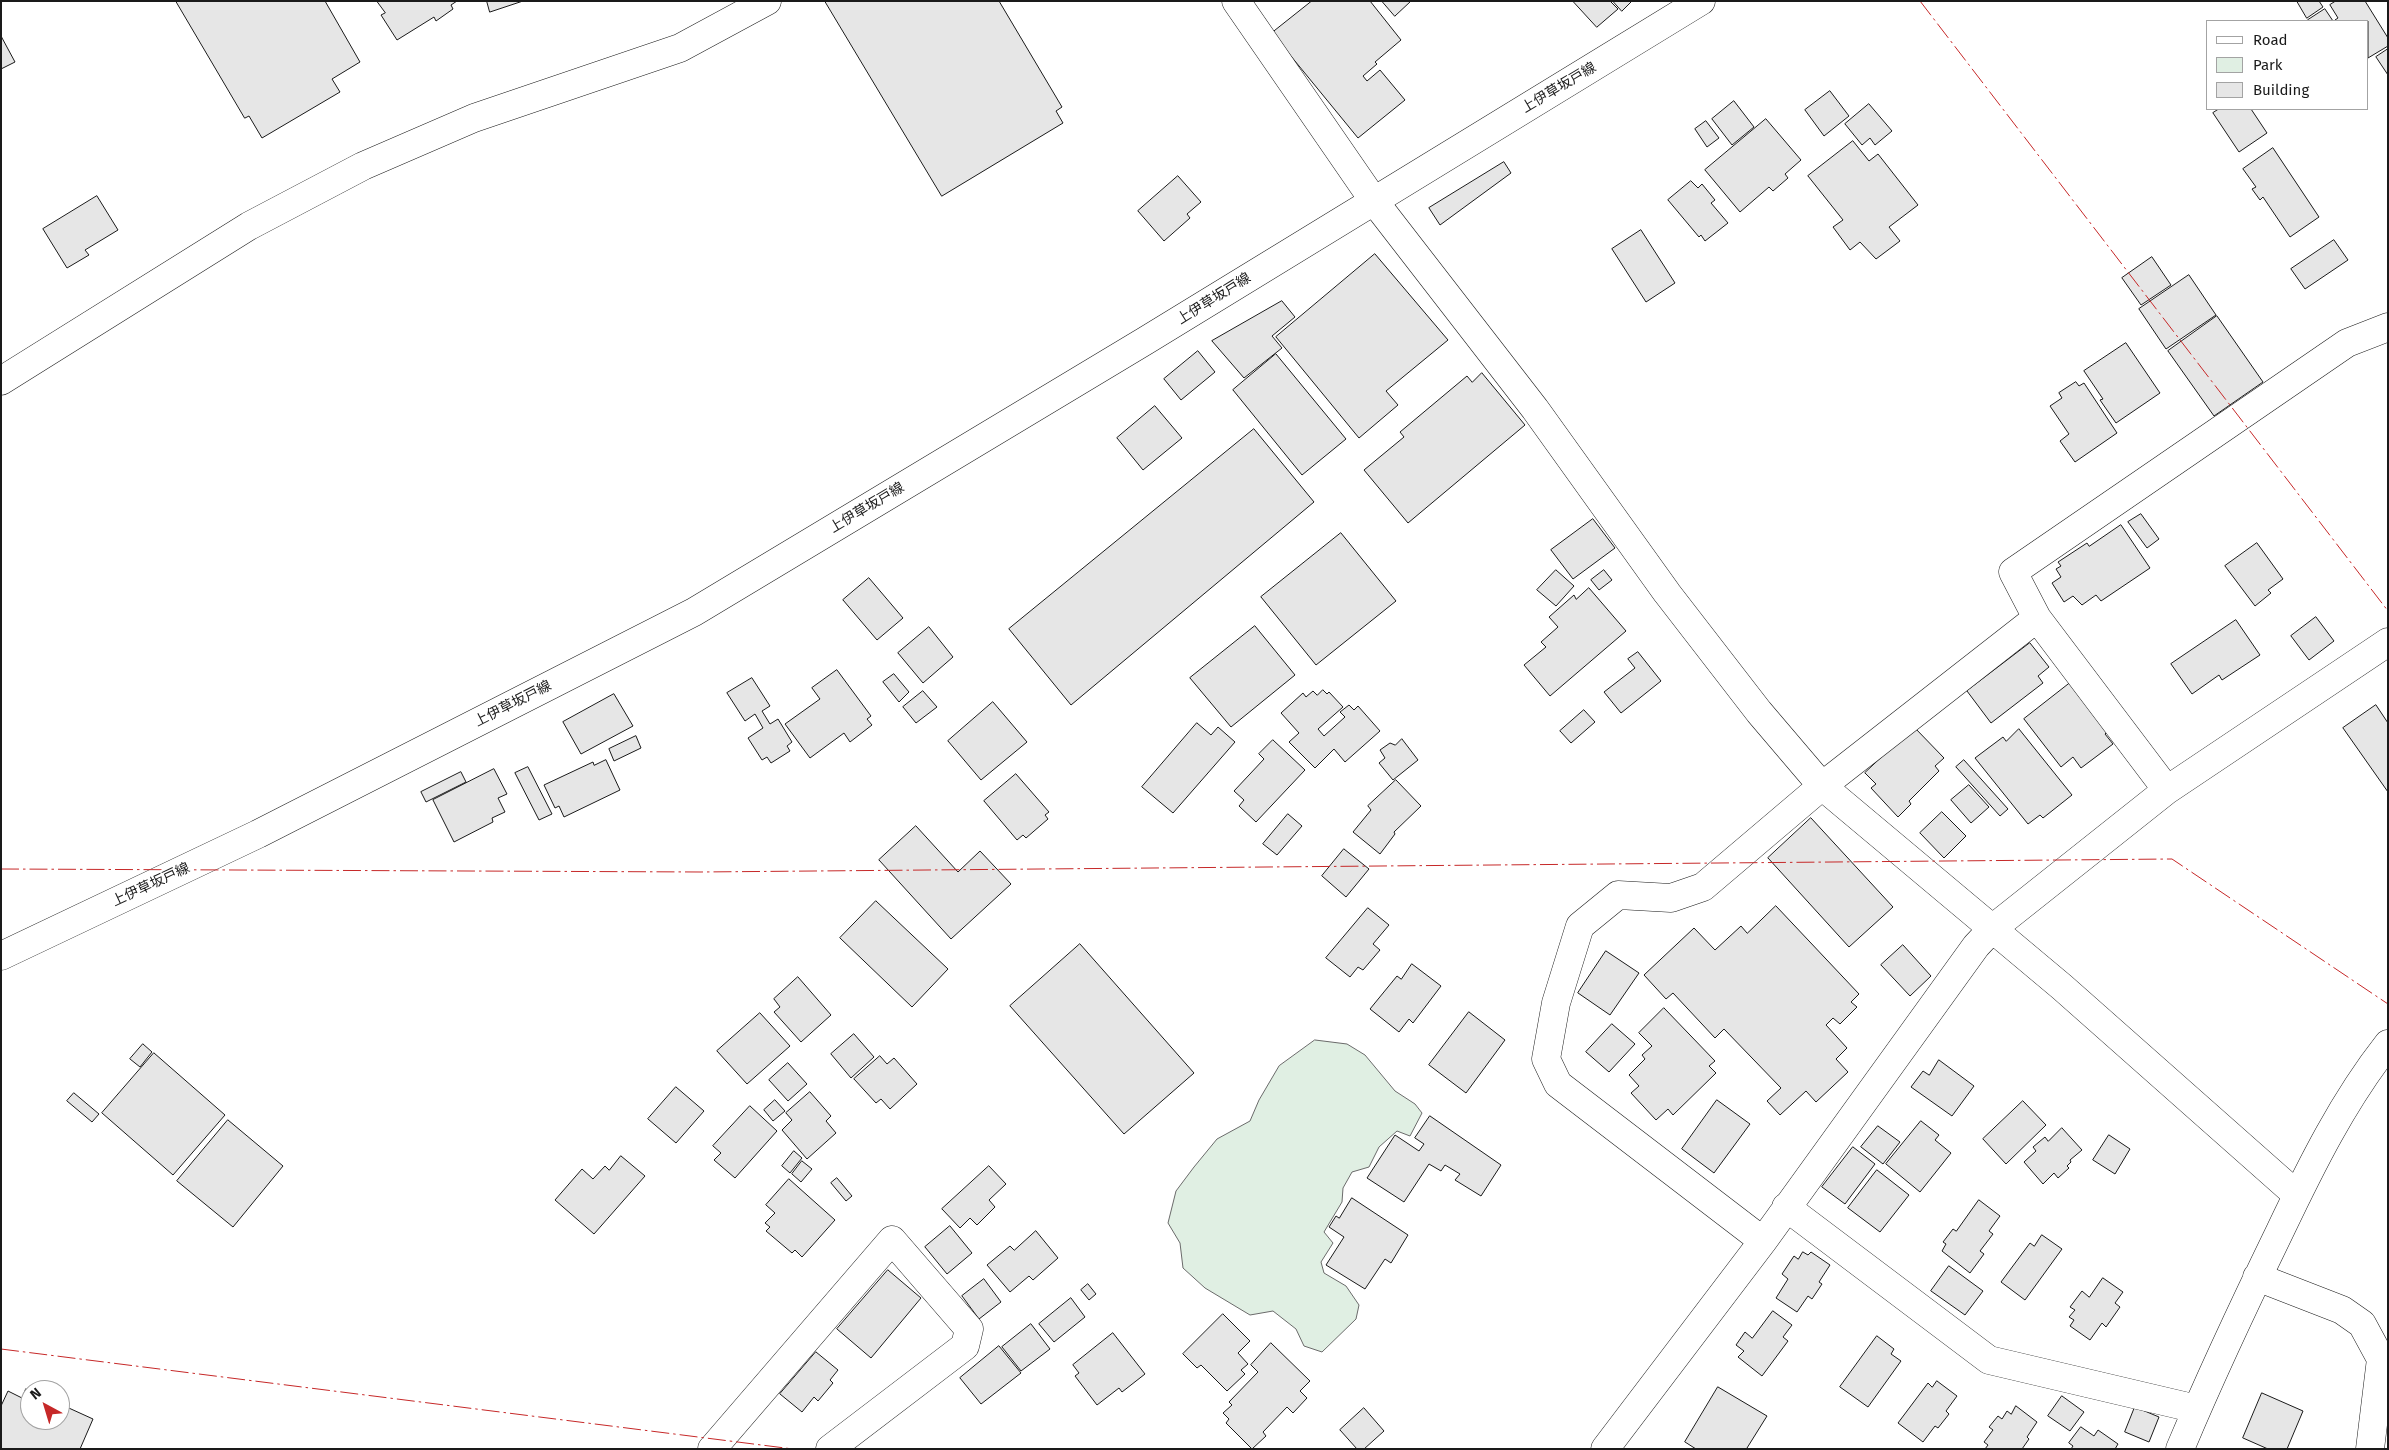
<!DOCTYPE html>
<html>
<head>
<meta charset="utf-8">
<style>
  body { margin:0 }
  #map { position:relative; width:2389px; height:1450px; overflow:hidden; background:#fff; font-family:"Fira Sans",sans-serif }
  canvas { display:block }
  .frame { position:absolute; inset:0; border:2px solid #1a1a1a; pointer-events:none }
  .legend { position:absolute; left:2206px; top:20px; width:162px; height:90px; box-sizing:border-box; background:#fff; border:1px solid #a3a3a3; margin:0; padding:6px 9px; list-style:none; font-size:15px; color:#1a1a1a }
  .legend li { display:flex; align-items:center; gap:10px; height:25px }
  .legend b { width:25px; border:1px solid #a3a3a3 }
  .north { position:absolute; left:20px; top:1380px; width:50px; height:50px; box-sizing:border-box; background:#fff; border:1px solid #a3a3a3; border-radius:50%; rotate:321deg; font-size:14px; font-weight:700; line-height:20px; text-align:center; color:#1a1a1a }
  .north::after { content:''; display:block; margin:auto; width:18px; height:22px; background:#c62828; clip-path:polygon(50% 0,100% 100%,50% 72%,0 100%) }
</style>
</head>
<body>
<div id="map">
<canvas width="2389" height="1450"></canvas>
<div class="frame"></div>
<ul class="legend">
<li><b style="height:6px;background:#fff"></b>Road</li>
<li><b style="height:14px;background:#e0efe3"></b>Park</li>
<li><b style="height:14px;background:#e6e6e6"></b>Building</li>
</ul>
<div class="north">N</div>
</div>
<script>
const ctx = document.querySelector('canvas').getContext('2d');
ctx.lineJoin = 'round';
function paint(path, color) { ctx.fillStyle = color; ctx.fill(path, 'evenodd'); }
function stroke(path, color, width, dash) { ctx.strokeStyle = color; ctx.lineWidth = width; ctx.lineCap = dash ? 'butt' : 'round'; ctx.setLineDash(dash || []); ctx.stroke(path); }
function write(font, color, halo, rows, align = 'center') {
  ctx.font = font + ' "Fira Sans","Noto Sans JP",sans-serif'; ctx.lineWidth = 4; ctx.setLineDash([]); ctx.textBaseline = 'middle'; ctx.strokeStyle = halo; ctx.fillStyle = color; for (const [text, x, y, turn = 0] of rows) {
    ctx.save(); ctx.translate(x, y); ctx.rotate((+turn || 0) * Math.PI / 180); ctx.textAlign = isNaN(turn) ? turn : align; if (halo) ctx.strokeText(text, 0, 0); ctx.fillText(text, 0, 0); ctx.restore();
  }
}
const green = new Path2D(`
  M 1315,1040 L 1347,1044 L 1365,1055 L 1395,1091 L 1415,1104 L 1422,1113 L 1410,1136 L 1397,1131 L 1379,1147 L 1369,1167 L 1352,1172 L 1343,1188 L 1342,1202 L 1324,1232 L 1333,1243 L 1321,1262 L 1324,1273 L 1346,1286 L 1359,1305 L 1356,1319 L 1322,1352 L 1304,1346 L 1296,1329 L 1273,1311 L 1250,1315 L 1205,1288 L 1183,1268 L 1180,1243 L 1168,1223 L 1176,1191 L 1194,1167 L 1217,1139 L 1250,1121 L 1259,1100 L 1279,1066 Z`);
const building = new Path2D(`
  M 176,1 L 325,1 L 360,62 L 332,79 L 340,92 L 262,138 L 249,116 L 245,118 Z
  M 377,1 L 457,1 L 451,5 L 453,9 L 436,21 L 434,17 L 397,40 L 381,15 L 385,13 Z
  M 487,1 L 523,1 L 490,12 Z
  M 825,1 L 999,1 L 1062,107 L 1056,111 L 1063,123 L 942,196 Z
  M 1312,1 L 1370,1 L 1401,40 L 1375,62 L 1377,64 L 1363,76 L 1367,81 L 1380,70 L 1405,100 L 1358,138 L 1272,33 Z
  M 1382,1 L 1411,1 L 1395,16 Z
  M 1573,1 L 1610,1 L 1618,9 L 1597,27 Z
  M 1613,1 L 1632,1 L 1622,11 Z
  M 2297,1 L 2319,1 L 2323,7 L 2307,18 Z
  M 2336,1 L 2365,1 L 2388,38 L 2388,46 L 2368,58 L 2368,21 L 2337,21 L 2335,20 L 2338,18 L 2330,5 Z
  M 2325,9 L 2333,21 L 2309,21 L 2308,20 Z
  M 1,36 L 15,62 L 1,69 Z
  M 2388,49 L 2388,75 L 2376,57 Z
  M 1830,91 L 1849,116 L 1824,136 L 1805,110 Z
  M 1734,101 L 1754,127 L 1732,145 L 1712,119 Z
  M 1869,104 L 1892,131 L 1875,145 L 1870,138 L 1862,145 L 1845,124 Z
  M 2219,109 L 2251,109 L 2267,133 L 2239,152 L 2213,113 Z
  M 1766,119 L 1801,160 L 1785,174 L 1788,178 L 1773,191 L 1769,187 L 1740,212 L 1705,170 Z
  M 1706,121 L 1719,138 L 1707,147 L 1695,129 Z
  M 1853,141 L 1869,161 L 1878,154 L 1918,205 L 1889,227 L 1900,241 L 1876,259 L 1860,242 L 1850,250 L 1833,227 L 1843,220 L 1808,176 Z
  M 2273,148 L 2319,217 L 2290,237 L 2263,197 L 2260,200 L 2252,189 L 2256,187 L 2243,169 Z
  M 1504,162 L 1511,173 L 1440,225 L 1429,208 Z
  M 1178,176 L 1201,202 L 1187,214 L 1190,218 L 1164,241 L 1138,211 Z
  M 1691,181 L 1698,188 L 1702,184 L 1715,200 L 1711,203 L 1728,223 L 1705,241 L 1701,235 L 1699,237 L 1668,200 Z
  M 97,196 L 118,230 L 85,250 L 89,255 L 67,268 L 43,229 Z
  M 1641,230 L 1675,283 L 1646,302 L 1612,249 Z
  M 2334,240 L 2348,260 L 2305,289 L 2291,269 Z
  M 1375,254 L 1448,340 L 1386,391 L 1398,405 L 1359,438 L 1276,337 Z
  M 2152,257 L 2171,285 L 2141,305 L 2122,278 Z
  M 2189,275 L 2216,315 L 2166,349 L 2139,309 Z
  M 1282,301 L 1295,317 L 1272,336 L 1282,348 L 1244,378 L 1212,341 Z
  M 2217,316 L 2263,382 L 2214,416 L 2168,351 Z
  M 2126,343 L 2160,393 L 2116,423 L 2100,400 L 2103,399 L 2084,371 Z
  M 1198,351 L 1215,372 L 1181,400 L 1164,379 Z
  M 1276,354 L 1346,439 L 1302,475 L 1233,390 Z
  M 1482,373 L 1525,425 L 1408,523 L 1364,470 L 1404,437 L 1400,432 L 1467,376 L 1472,382 Z
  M 2076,382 L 2079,386 L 2084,383 L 2117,433 L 2075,462 L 2060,441 L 2069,434 L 2050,406 L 2062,398 L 2059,393 Z
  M 1155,406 L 1182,438 L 1143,470 L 1117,438 Z
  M 1254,429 L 1314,502 L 1071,705 L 1009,629 Z
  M 2141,514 L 2159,539 L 2147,548 L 2128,522 Z
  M 1593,519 L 1615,548 L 1573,579 L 1551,550 Z
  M 2121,525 L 2150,568 L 2101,601 L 2096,595 L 2082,605 L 2073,596 L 2064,602 L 2052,583 L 2061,577 L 2056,569 L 2061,566 L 2058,562 L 2087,543 L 2089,546 Z
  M 1341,533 L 1396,601 L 1316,665 L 1261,597 Z
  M 2257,543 L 2283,579 L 2268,590 L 2271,593 L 2255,606 L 2225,566 Z
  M 1556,570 L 1574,586 L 1556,606 L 1537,590 Z
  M 1604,570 L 1612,580 L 1599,590 L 1591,580 Z
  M 869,578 L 903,618 L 877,640 L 843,600 Z
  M 1589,588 L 1626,631 L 1550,696 L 1524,665 L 1546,647 L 1541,642 L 1558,627 L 1549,617 L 1574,595 L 1576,599 Z
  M 2316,617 L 2334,641 L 2309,660 L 2291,636 Z
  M 2236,620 L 2260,655 L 2222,680 L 2219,675 L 2192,694 L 2171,664 Z
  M 1255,626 L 1295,675 L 1231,727 L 1190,678 Z
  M 929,627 L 953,657 L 923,683 L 898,653 Z
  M 2030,643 L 2049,667 L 2038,676 L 2043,683 L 1991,723 L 1967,691 Z
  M 1638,652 L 1661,681 L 1621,713 L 1604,692 L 1635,668 L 1628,659 Z
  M 837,670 L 871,716 L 867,719 L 872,725 L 850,742 L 844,733 L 810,758 L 785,724 L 820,699 L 812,688 Z
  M 894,674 L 909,692 L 899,702 L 883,682 Z
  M 752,678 L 770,706 L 762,711 L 770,724 L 778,719 L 792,742 L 787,746 L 790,751 L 771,763 L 767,757 L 762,760 L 748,738 L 763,728 L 755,714 L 745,721 L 727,693 Z
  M 2070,683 L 2108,731 L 2105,734 L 2113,744 L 2081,768 L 2073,757 L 2061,767 L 2024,719 Z
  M 1323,690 L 1327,694 L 1329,692 L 1343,707 L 1318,729 L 1324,736 L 1345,717 L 1340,712 L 1349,705 L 1354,710 L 1358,706 L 1380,731 L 1345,762 L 1334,749 L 1315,768 L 1289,742 L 1299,733 L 1281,713 L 1303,693 L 1306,697 L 1313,691 L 1317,695 Z
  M 923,691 L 937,707 L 916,723 L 903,707 Z
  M 614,694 L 633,726 L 581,754 L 563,722 Z
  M 993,702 L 1027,742 L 981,780 L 948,741 Z
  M 2376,705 L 2388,723 L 2388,792 L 2343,728 Z
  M 1584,710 L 1595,722 L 1571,743 L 1560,731 Z
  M 1197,723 L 1211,735 L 1218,727 L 1235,742 L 1173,813 L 1142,787 Z
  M 1914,727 L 1944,758 L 1935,766 L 1939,771 L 1909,801 L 1911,804 L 1898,817 L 1871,788 L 1876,784 L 1865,773 Z
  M 2019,729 L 2072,795 L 2043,818 L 2040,815 L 2028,824 L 1975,758 L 2003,737 L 2006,741 Z
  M 636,736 L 641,748 L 614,761 L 609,749 Z
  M 1402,739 L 1418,760 L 1393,780 L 1379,763 L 1385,758 L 1380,750 L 1390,743 L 1395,745 Z
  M 1273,740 L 1305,770 L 1256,822 L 1239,806 L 1244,800 L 1234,791 L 1264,759 L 1259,754 Z
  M 606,760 L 620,790 L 564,817 L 559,806 L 555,808 L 544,785 L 593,762 L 594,765 Z
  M 1964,760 L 2008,809 L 2000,816 L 1956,767 Z
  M 528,767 L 552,814 L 539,820 L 515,773 Z
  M 494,769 L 507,794 L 498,798 L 505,812 L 492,818 L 493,822 L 454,842 L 433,800 Z
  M 461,772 L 466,782 L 426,802 L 421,792 Z
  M 1016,774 L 1049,812 L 1045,815 L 1048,819 L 1026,838 L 1023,835 L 1017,840 L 984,801 Z
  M 1396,780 L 1421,806 L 1394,832 L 1395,834 L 1380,854 L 1353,832 L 1371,810 L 1368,806 Z
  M 1969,785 L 1989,807 L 1971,823 L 1951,800 Z
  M 1942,812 L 1966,836 L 1944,858 L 1920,833 Z
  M 1288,814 L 1302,826 L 1277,855 L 1263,844 Z
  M 1811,818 L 1893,907 L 1849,947 L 1768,858 Z
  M 916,826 L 958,872 L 980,851 L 1011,884 L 951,939 L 879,860 Z
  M 1344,849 L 1369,869 L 1346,897 L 1322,876 Z
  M 876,901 L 948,969 L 912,1007 L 840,938 Z
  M 1776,906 L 1859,994 L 1851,1002 L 1857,1007 L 1840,1024 L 1833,1018 L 1826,1025 L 1847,1048 L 1836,1059 L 1848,1072 L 1816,1102 L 1806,1091 L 1780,1115 L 1767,1101 L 1781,1088 L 1724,1029 L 1715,1038 L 1673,993 L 1666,999 L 1644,975 L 1694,928 L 1715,950 L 1741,926 L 1747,933 Z
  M 1368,908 L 1389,925 L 1373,944 L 1380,950 L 1363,970 L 1358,967 L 1350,977 L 1326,958 Z
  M 1080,944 L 1194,1073 L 1124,1134 L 1010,1006 Z
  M 1903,945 L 1931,976 L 1910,996 L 1881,965 Z
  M 1606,951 L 1639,973 L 1610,1015 L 1578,993 Z
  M 1412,964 L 1441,986 L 1413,1023 L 1409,1019 L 1399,1032 L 1370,1009 L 1397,976 L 1401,979 Z
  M 798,977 L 831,1015 L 801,1042 L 774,1012 L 780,1007 L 774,999 Z
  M 1664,1008 L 1715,1061 L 1709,1066 L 1716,1073 L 1673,1115 L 1668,1109 L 1656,1120 L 1631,1093 L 1639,1086 L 1629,1075 L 1645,1059 L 1642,1055 L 1652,1046 L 1639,1033 Z
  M 1469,1012 L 1505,1040 L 1466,1093 L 1429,1065 Z
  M 760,1013 L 790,1046 L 747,1084 L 717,1051 Z
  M 1612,1024 L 1635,1044 L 1609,1072 L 1586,1052 Z
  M 854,1034 L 874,1057 L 851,1078 L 831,1054 Z
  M 143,1044 L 152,1052 L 140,1067 L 130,1059 Z
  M 154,1053 L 225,1115 L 173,1175 L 102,1113 Z
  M 880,1056 L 887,1064 L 894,1058 L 917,1084 L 890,1109 L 881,1099 L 876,1103 L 854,1079 Z
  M 1939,1060 L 1974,1086 L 1952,1116 L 1911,1087 L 1923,1071 L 1929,1075 Z
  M 788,1063 L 807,1084 L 788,1101 L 769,1080 Z
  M 676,1087 L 704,1111 L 676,1143 L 648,1119 Z
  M 810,1092 L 831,1116 L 826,1121 L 836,1133 L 807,1159 L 782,1130 L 792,1120 L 786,1113 Z
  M 74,1093 L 99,1114 L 92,1122 L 67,1101 Z
  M 775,1100 L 785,1111 L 773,1121 L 764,1110 Z
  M 1717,1100 L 1750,1124 L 1714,1173 L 1682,1149 Z
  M 2023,1101 L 2046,1125 L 2006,1164 L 1983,1139 Z
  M 750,1106 L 777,1131 L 735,1178 L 714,1160 L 721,1153 L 713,1146 Z
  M 1430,1116 L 1501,1165 L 1481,1196 L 1455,1180 L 1460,1174 L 1445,1165 L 1441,1171 L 1429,1164 L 1404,1202 L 1367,1178 L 1395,1135 L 1419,1151 L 1424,1144 L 1415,1138 Z
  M 228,1120 L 283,1166 L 233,1227 L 177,1181 Z
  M 1921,1121 L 1939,1135 L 1935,1140 L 1951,1153 L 1920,1192 L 1886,1164 Z
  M 1878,1126 L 1900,1142 L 1883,1164 L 1861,1147 Z
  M 2062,1128 L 2082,1150 L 2070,1160 L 2071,1162 L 2067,1166 L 2069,1168 L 2058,1178 L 2054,1173 L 2043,1184 L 2024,1162 L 2036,1151 L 2033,1147 L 2045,1137 L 2048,1141 Z
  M 2109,1135 L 2130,1149 L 2115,1174 L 2093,1160 Z
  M 1853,1147 L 1875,1164 L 1845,1204 L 1822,1187 Z
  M 794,1151 L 802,1158 L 790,1173 L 782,1166 Z
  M 621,1156 L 645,1176 L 594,1234 L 555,1200 L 582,1169 L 593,1179 L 605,1166 L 609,1170 Z
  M 802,1161 L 812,1169 L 801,1182 L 792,1174 Z
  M 989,1166 L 1006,1184 L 989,1200 L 995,1207 L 977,1225 L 970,1218 L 960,1228 L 942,1209 Z
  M 1877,1170 L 1909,1195 L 1880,1232 L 1848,1208 Z
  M 837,1178 L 852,1196 L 846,1201 L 831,1183 Z
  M 789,1179 L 835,1220 L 802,1257 L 795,1250 L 792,1253 L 766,1231 L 770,1227 L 765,1223 L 775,1213 L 766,1205 Z
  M 1352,1198 L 1408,1235 L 1391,1263 L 1385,1259 L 1365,1289 L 1326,1265 L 1344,1237 L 1329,1227 L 1336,1216 L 1339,1218 Z
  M 1979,1200 L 2000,1216 L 1989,1231 L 1993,1234 L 1980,1251 L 1984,1254 L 1970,1273 L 1942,1251 L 1946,1244 L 1943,1242 L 1953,1229 L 1956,1231 Z
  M 950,1226 L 972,1253 L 947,1274 L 925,1247 Z
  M 1036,1231 L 1058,1258 L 1033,1280 L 1029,1276 L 1010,1292 L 987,1265 L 1010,1246 L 1014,1250 Z
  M 2042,1235 L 2062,1249 L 2025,1300 L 2001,1282 L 2030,1243 L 2034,1246 Z
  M 1803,1252 L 1808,1255 L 1811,1252 L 1830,1265 L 1819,1282 L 1822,1284 L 1812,1299 L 1808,1296 L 1797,1312 L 1776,1298 L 1788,1279 L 1782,1274 L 1794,1256 L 1798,1259 Z
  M 1949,1266 L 1983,1291 L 1965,1315 L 1931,1291 Z
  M 888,1270 L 921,1298 L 871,1358 L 837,1329 Z
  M 2103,1278 L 2123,1292 L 2115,1303 L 2120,1307 L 2106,1327 L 2102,1323 L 2090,1340 L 2070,1326 L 2074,1320 L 2069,1317 L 2075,1310 L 2070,1307 L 2082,1291 L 2089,1297 Z
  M 984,1279 L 1001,1302 L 979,1319 L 962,1296 Z
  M 1088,1284 L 1096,1294 L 1089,1300 L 1081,1290 Z
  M 1071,1298 L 1085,1317 L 1054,1342 L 1039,1324 Z
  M 1773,1311 L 1792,1325 L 1783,1337 L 1788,1341 L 1762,1376 L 1738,1357 L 1744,1351 L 1736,1345 L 1745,1332 L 1752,1338 Z
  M 1223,1314 L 1250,1341 L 1238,1353 L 1248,1364 L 1241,1370 L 1245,1374 L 1227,1391 L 1201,1365 L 1197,1368 L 1183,1354 Z
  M 1031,1324 L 1050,1349 L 1021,1371 L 1002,1347 Z
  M 1113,1333 L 1145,1374 L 1122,1392 L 1119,1388 L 1097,1405 L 1075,1376 L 1079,1373 L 1073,1365 Z
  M 1877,1336 L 1894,1349 L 1891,1354 L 1901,1361 L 1868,1407 L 1840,1387 Z
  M 1271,1343 L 1310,1381 L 1300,1391 L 1307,1398 L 1293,1413 L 1287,1407 L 1263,1432 L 1266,1436 L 1252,1449 L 1226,1423 L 1229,1419 L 1223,1413 L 1232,1405 L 1229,1402 L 1258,1372 L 1251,1365 Z
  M 999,1346 L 1021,1373 L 981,1404 L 960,1378 Z
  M 816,1352 L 838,1370 L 830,1380 L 833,1383 L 818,1401 L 814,1397 L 802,1412 L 780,1394 Z
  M 1937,1381 L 1957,1396 L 1946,1411 L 1949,1414 L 1938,1428 L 1935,1426 L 1923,1442 L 1898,1423 L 1928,1383 L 1932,1387 Z
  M 1718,1387 L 1767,1416 L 1747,1448 L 1749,1449 L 1696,1449 L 1685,1442 Z
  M 26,1389 L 30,1391 L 30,1420 L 60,1420 L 60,1404 L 93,1419 L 80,1449 L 1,1449 L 1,1406 L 8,1391 L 22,1398 Z
  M 2262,1393 L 2303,1411 L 2287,1449 L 2268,1449 L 2243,1438 Z
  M 2062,1396 L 2084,1412 L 2070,1431 L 2048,1416 Z
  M 2016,1406 L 2037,1422 L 2027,1437 L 2029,1439 L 2022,1449 L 1985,1449 L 1988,1445 L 1984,1442 L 1993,1430 L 1989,1427 L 1998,1416 L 2002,1419 L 2007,1411 L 2011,1414 Z
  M 2135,1407 L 2159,1417 L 2149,1442 L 2125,1432 Z
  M 1364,1408 L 1384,1431 L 1364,1449 L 1357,1449 L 1340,1430 Z
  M 2081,1427 L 2094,1436 L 2098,1430 L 2118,1444 L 2115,1449 L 2071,1449 L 2073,1446 L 2069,1443 Z`);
const minor = new Path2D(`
  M 1236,1 L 1374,201 L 1535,409 L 1667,593 L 1759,712 L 1822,786 L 2062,987 L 2297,1195
  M 1,381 L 249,226 L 363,166 L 474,118 L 680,48 L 767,1
  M 2167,790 L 2037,618 L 2013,572 L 2347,343 L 2388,327
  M 1786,1207 L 1989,1360 L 2197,1409
  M 1763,1241 L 1558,1084 L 1546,1059 L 1556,1003 L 1580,926 L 1618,895 L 1671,898 L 1703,887 L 1822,786 L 2037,618
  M 2257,1277 L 2342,1310 L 2362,1324 L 2381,1359 L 2370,1449
  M 712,1449 L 892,1240 L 969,1329 L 965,1346 L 830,1449
  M 1605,1449 L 1763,1241 L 1976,946 L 1992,929 L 2167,790 L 2388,642
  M 2180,1449 C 2211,1375 2245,1303 2280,1231 C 2311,1166 2343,1101 2388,1044`);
const major = new Path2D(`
  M 1,956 L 258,834 L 694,612 L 1145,341 L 1701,1`);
const power = new Path2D(`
  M 1920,1 L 2388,611
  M 1,869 L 701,872 L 2172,859 L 2388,1004
  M 1,1349 L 793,1449`);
const streetNames = [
  ["上伊草坂戸線",1559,88,-31],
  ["上伊草坂戸線",1214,299,-32],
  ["上伊草坂戸線",867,508,-31],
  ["上伊草坂戸線",513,704,-27],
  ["上伊草坂戸線",151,885,-25]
];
paint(green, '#e0efe3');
stroke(green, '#6a6a6a', 1);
paint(building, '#e6e6e6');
stroke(building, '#1a1a1a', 1);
stroke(minor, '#1a1a1a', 29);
stroke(major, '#1a1a1a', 29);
stroke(minor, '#fff', 28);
stroke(major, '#fff', 28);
stroke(power, '#c62828', 1, [18, 4, 2.5, 4]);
write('14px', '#1a1a1a', '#fff', streetNames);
</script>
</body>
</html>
